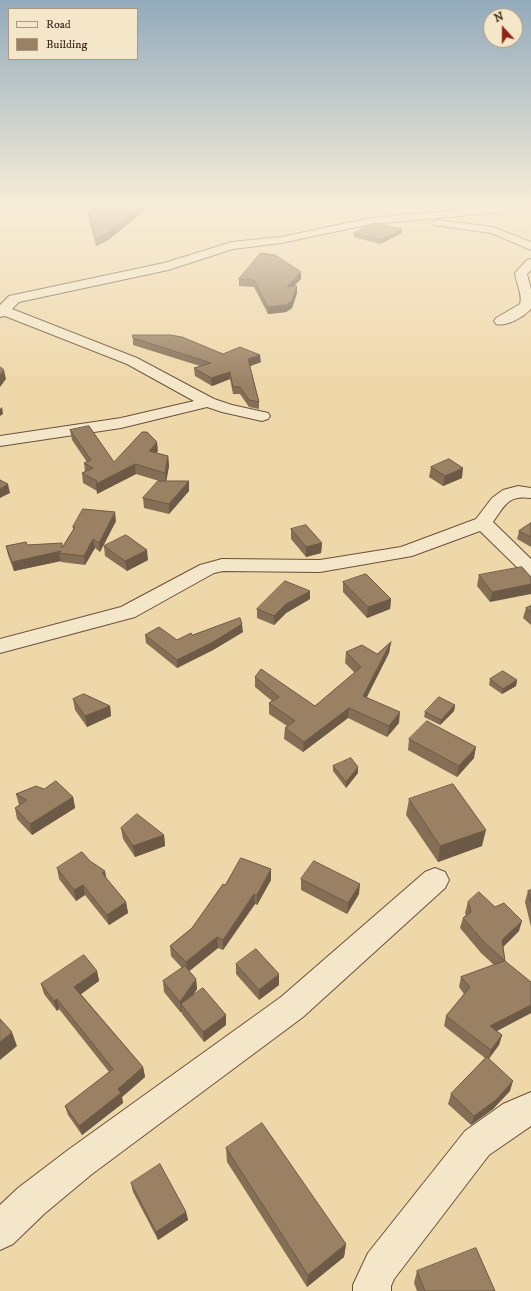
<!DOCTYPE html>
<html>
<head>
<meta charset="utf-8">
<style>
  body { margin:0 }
  #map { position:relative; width:531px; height:1291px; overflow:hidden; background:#eed8aa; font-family:"IM FELL DW Pica",serif }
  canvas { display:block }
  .legend { position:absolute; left:8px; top:8px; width:130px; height:52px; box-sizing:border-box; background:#f4e6c8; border:1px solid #ab9882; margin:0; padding:5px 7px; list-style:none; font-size:12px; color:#3e2319 }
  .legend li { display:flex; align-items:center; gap:8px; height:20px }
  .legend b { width:20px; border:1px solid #ab9882 }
  .north { position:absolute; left:483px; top:8px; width:40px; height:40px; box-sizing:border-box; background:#f4e6c8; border:1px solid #ab9882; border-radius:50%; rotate:339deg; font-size:11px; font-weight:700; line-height:16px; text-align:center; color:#3e2319 }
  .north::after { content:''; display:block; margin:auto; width:14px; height:18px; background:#8f2418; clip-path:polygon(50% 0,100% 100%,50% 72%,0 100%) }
</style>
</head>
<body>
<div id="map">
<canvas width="531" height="1291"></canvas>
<ul class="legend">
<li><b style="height:5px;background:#f4e6c8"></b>Road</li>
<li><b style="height:11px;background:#9a8164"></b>Building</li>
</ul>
<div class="north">N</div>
</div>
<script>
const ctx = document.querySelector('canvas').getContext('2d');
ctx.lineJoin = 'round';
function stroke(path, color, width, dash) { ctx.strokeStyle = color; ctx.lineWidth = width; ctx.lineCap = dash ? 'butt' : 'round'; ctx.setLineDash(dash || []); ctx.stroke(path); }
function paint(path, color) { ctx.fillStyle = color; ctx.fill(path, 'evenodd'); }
const minor = new Path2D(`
  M 507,204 L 529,204 L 524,207 L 492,213 L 371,224 L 281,243 L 233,249 L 168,270 L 19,302 L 12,309 L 137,358 L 214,399 L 232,405 L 268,413 L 270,416 L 268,419 L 262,421 L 222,412 L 207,407 L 121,428 L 0,446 L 0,436 L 121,418 L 194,401 L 127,364 L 5,316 L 0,317 L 0,305 L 9,296 L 164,263 L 232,242 L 281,237 L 371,218 L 492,207 Z
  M 438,220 L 493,227 L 531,242 L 531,250 L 491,233 L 434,225 L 432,223 L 434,221 Z
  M 531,259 L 531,270 L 527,274 L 531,290 L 531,309 C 523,317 507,327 496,324 L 494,321 L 496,318 L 520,304 C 523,295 516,283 515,273 L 527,260 Z
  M 518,486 L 531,488 L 531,498 C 508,495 505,505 493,522 L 531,559 L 531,576 L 524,574 L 480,531 L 412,556 L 320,572 L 223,571 L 214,573 L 135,617 L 0,653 L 0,639 L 121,607 L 200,565 L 222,559 L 320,560 L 401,547 L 476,519 L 492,498 L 503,490 Z
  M 435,868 L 445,872 L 449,880 L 445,888 L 303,1017 L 92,1174 L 44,1214 L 13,1244 L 0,1250 L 0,1205 L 18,1188 L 68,1150 L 281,997 L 425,872 Z
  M 531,1092 L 531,1126 L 489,1155 L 394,1279 L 391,1286 L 391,1291 L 353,1291 L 353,1285 L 368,1253 L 465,1131 L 503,1104 Z`);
const wall = new Path2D(`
  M 92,206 L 148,208 L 107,241 L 96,246 L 89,219 L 88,212 L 93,212 Z
  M 354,233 L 402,233 L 380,244 L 354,237 Z
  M 301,272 L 301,279 L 294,286 L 297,293 L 292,308 L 286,312 L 268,314 L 254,287 L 239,286 L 239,279 Z
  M 133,338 L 223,354 L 261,362 L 250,366 L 259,402 L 259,409 L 249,407 L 240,394 L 233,394 L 230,379 L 212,386 L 195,376 L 194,368 L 200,366 L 133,345 Z
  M 70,430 L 114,462 L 158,451 L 156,453 L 168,456 L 169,466 L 166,481 L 189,481 L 189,491 L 169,514 L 144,508 L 143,498 L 159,481 L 136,474 L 97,494 L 97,491 L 83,483 L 82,473 L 85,472 L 84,463 L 87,462 L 72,440 Z
  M 431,467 L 462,478 L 443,486 L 429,477 Z
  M 116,521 L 100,552 L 95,548 L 85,565 L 61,562 L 61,561 L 14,571 L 8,555 L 6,546 L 27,545 L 62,548 L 73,530 L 73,527 Z
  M 531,523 L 531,547 L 517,539 L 519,531 Z
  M 291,529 L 322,543 L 321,553 L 306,557 L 291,539 Z
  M 104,546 L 148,560 L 127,571 L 105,556 Z
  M 479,575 L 531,577 L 490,602 L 477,586 Z
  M 343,582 L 391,599 L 390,609 L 367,618 L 343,592 Z
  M 310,599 L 286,613 L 274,625 L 257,618 L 257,609 Z
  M 531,606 L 531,625 L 523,618 L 526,608 Z
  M 243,632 L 213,650 L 177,668 L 146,643 L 145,635 L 177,640 L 192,635 Z
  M 391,642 L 389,653 L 367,697 L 399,723 L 387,737 L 348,718 L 303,752 L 284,739 L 285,728 L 287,726 L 269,714 L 269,703 L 272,701 L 255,687 L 255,677 L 315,706 L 355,673 L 345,663 L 346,652 L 377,654 Z
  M 490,679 L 517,680 L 516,686 L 502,694 L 489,685 Z
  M 73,699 L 110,706 L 111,716 L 87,727 L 75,710 Z
  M 455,705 L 454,711 L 440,725 L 424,717 L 425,712 Z
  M 409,739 L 474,758 L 457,777 L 408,750 Z
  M 333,766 L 358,773 L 346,788 L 333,771 Z
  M 44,789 L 73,797 L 75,808 L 32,835 L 17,819 L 15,808 L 19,805 L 16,794 Z
  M 409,799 L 482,846 L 438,862 L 406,815 Z
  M 121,828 L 164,835 L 165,846 L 135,857 L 123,839 Z
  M 90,861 L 106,878 L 126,902 L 128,913 L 109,925 L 85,895 L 76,901 L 59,879 L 57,868 Z
  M 301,879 L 359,894 L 347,914 L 301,890 Z
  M 271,880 L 257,905 L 255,904 L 223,950 L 218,948 L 189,971 L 196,979 L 197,989 L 193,995 L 226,1015 L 226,1025 L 204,1042 L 182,1014 L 182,1011 L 181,1013 L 164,992 L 163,981 L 182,968 L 171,956 L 170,946 L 192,928 L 225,885 Z
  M 531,890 L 531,927 L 525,902 L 528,891 Z
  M 468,902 L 519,931 L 503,947 L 505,961 L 531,1013 L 497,1031 L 502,1035 L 499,1045 L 489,1058 L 510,1091 L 493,1109 L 471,1125 L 448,1104 L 451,1094 L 485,1058 L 444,1026 L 446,1016 L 464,994 L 459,987 L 461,977 L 494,965 L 481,953 L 460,928 L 463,918 L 466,915 L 465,913 Z
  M 236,964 L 279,985 L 259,1000 L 236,974 Z
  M 97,971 L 99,981 L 81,994 L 143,1067 L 145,1077 L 122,1097 L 123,1103 L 82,1135 L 68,1115 L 65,1106 L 109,1072 L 59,1009 L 57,1011 L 44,994 L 41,984 Z
  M 226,1148 L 346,1244 L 344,1257 L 307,1287 L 227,1162 Z
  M 131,1183 L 186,1212 L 188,1220 L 158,1240 L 133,1192 Z
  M 417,1271 L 495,1291 L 417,1291 L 414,1283 Z`);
const shadedWall = new Path2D(`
  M 144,204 L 147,204 L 148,208 L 107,241 L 96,246 L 96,239 Z
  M 402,229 L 402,233 L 380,244 L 381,240 Z
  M 301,272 L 301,279 L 287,293 L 287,287 Z
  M 297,286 L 297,293 L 292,308 L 286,312 L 268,314 L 268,307 Z
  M 260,355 L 261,362 L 248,367 L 248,359 Z
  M 4,370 L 6,379 L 0,387 L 0,375 Z
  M 230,372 L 230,379 L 212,386 L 211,378 Z
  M 2,407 L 3,414 L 0,416 L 0,409 Z
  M 157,442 L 158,451 L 150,460 L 149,451 Z
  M 168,456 L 169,466 L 166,483 L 165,473 Z
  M 135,464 L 136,474 L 97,494 L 96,484 Z
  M 463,468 L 462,478 L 443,486 L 445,476 Z
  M 189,481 L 189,491 L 169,514 L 169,504 Z
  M 8,484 L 10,493 L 0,498 L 0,489 Z
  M 115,512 L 116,521 L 100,552 L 99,543 Z
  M 93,539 L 95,548 L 85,565 L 84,556 Z
  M 322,543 L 321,553 L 306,557 L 306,547 Z
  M 147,550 L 148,560 L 127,571 L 125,561 Z
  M 61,551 L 59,553 L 61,561 L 14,571 L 12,562 Z
  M 531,584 L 531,594 L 490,602 L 492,592 Z
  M 310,591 L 310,599 L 286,613 L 274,625 L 274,616 L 286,604 Z
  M 391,599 L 390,609 L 367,618 L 368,607 Z
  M 242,624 L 243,632 L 213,650 L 177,668 L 177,660 Z
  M 391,642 L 389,653 L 362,706 L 363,696 Z
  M 517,680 L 516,686 L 502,694 L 503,689 Z
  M 455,705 L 454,711 L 440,725 L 441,720 Z
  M 110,706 L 111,716 L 87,727 L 85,716 Z
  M 349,708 L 348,718 L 303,752 L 304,742 Z
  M 400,712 L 399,723 L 387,737 L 389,726 Z
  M 476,747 L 474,758 L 457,777 L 459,766 Z
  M 358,767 L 358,773 L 346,788 L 346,782 Z
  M 73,797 L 75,808 L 32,835 L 30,824 Z
  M 486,830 L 482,846 L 438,862 L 440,846 Z
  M 164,835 L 165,846 L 135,857 L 133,846 Z
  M 271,869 L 271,880 L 257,905 L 257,895 Z
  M 105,871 L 107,882 L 102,873 Z
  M 360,884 L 359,894 L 347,914 L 348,903 Z
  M 83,885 L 85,895 L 76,901 L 74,890 Z
  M 254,894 L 255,904 L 223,950 L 223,940 Z
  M 126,902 L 128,913 L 109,925 L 107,915 Z
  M 522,921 L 519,931 L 499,951 L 502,940 Z
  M 217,937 L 218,948 L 187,973 L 186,962 Z
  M 97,971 L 99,981 L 77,997 L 74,987 Z
  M 279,974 L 279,985 L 259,1000 L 259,990 Z
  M 196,979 L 197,989 L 184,1008 L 181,1004 L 182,1011 L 181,1013 L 180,1002 Z
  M 57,999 L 59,1009 L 57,1011 L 54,1001 Z
  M 531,1005 L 531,1013 L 487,1036 L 490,1026 Z
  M 226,1015 L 226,1025 L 204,1042 L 203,1032 Z
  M 12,1032 L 17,1046 L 0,1060 L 0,1042 Z
  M 502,1035 L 499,1045 L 488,1060 L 491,1050 Z
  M 143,1067 L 145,1077 L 122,1097 L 123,1103 L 82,1135 L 79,1126 L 118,1089 Z
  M 513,1081 L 510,1091 L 493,1109 L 471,1125 L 474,1116 Z
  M 186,1212 L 188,1220 L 158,1240 L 156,1232 Z
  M 346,1244 L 344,1257 L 307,1287 L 308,1275 Z`);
const building = new Path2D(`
  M 118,204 L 144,204 L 106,234 L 96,239 L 88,212 L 94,211 L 92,206 Z
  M 374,223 L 402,229 L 381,240 L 354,233 Z
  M 261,253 L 275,255 L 301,272 L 287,287 L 297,286 L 292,301 L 286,305 L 268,307 L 254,280 L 239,279 Z
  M 133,335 L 170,335 L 182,337 L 223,354 L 240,347 L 260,355 L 248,359 L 259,402 L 249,400 L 240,387 L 233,387 L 230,372 L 211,378 L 194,368 L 211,363 L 133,338 Z
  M 0,367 L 4,370 L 0,375 Z
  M 89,426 L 114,462 L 142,432 L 147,432 L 157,442 L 149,451 L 168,456 L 165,473 L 135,464 L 96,484 L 97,481 L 82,473 L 93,468 L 84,463 L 91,460 L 70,430 Z
  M 449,459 L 463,468 L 445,476 L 431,467 Z
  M 0,480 L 8,484 L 0,489 Z
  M 158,481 L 189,481 L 169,504 L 143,498 Z
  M 83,509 L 115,512 L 99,543 L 93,539 L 84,556 L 59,553 L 61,551 L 12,562 L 6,546 L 26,542 L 27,545 L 62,543 L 62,548 L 75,527 L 73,527 Z
  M 531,523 L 531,537 L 519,531 Z
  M 306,525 L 322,543 L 306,547 L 291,529 Z
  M 126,535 L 147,550 L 125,561 L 104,546 Z
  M 522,567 L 531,577 L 531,584 L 492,592 L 479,575 Z
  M 366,574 L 391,599 L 368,607 L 343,582 Z
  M 285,581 L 310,591 L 286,604 L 274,616 L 257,609 Z
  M 531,606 L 531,612 L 526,608 Z
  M 240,618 L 242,624 L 213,642 L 177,660 L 145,635 L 159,627 L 177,640 L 191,633 L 192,635 Z
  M 391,642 L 363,696 L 400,712 L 389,726 L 349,708 L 304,742 L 285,728 L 295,721 L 269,703 L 279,697 L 255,677 L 261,669 L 315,706 L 361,667 L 346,652 L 362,645 L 377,654 Z
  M 503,671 L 517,680 L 503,689 L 490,679 Z
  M 84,694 L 110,706 L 85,716 L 73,699 Z
  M 439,697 L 455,705 L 441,720 L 425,712 Z
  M 427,721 L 476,747 L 459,766 L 409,739 Z
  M 351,758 L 358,767 L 346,782 L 333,766 Z
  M 56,781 L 73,797 L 30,824 L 15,808 L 27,800 L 16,794 L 36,786 L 44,789 Z
  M 453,784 L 486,830 L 440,846 L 409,799 Z
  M 137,814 L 164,835 L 133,846 L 121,828 Z
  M 82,852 L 90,861 L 105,871 L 102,873 L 126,902 L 107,915 L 83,885 L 74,890 L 57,868 Z
  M 241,858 L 271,869 L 257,895 L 254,894 L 223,940 L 217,937 L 186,962 L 170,946 L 192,928 L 223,884 L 225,885 Z
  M 314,861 L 360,884 L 348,903 L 301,879 Z
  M 531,890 L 531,902 L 528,891 Z
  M 479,892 L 495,907 L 504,903 L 522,921 L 502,940 L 505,961 L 484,942 L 463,918 L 471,912 L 468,902 Z
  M 256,949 L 279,974 L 259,990 L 236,964 Z
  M 84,955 L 97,971 L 74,987 L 143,1067 L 118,1089 L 121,1093 L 79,1126 L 65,1106 L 113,1069 L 57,999 L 54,1001 L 41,984 Z
  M 505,961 L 531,982 L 531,1005 L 490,1026 L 502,1035 L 491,1050 L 446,1016 L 470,987 L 461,977 Z
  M 185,966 L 196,979 L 180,1002 L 163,981 Z
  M 203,988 L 226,1015 L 203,1032 L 181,1004 Z
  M 0,1019 L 12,1032 L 0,1042 Z
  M 487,1057 L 513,1081 L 496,1100 L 474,1116 L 451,1094 Z
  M 262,1123 L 346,1244 L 308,1275 L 226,1148 Z
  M 160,1164 L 186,1212 L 156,1232 L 131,1183 Z
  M 476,1248 L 495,1291 L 425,1291 L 417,1271 Z`);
stroke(minor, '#6a503d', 2);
paint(minor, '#f4e6c8');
paint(wall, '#846f56');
paint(shadedWall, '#6c5a46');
paint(building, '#9a8164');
stroke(building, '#6c5a46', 1);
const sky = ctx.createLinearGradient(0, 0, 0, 385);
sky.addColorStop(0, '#92aabc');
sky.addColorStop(0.53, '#f7edd9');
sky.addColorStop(1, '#f7edd900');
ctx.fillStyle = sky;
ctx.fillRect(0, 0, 531, 385);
</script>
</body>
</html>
